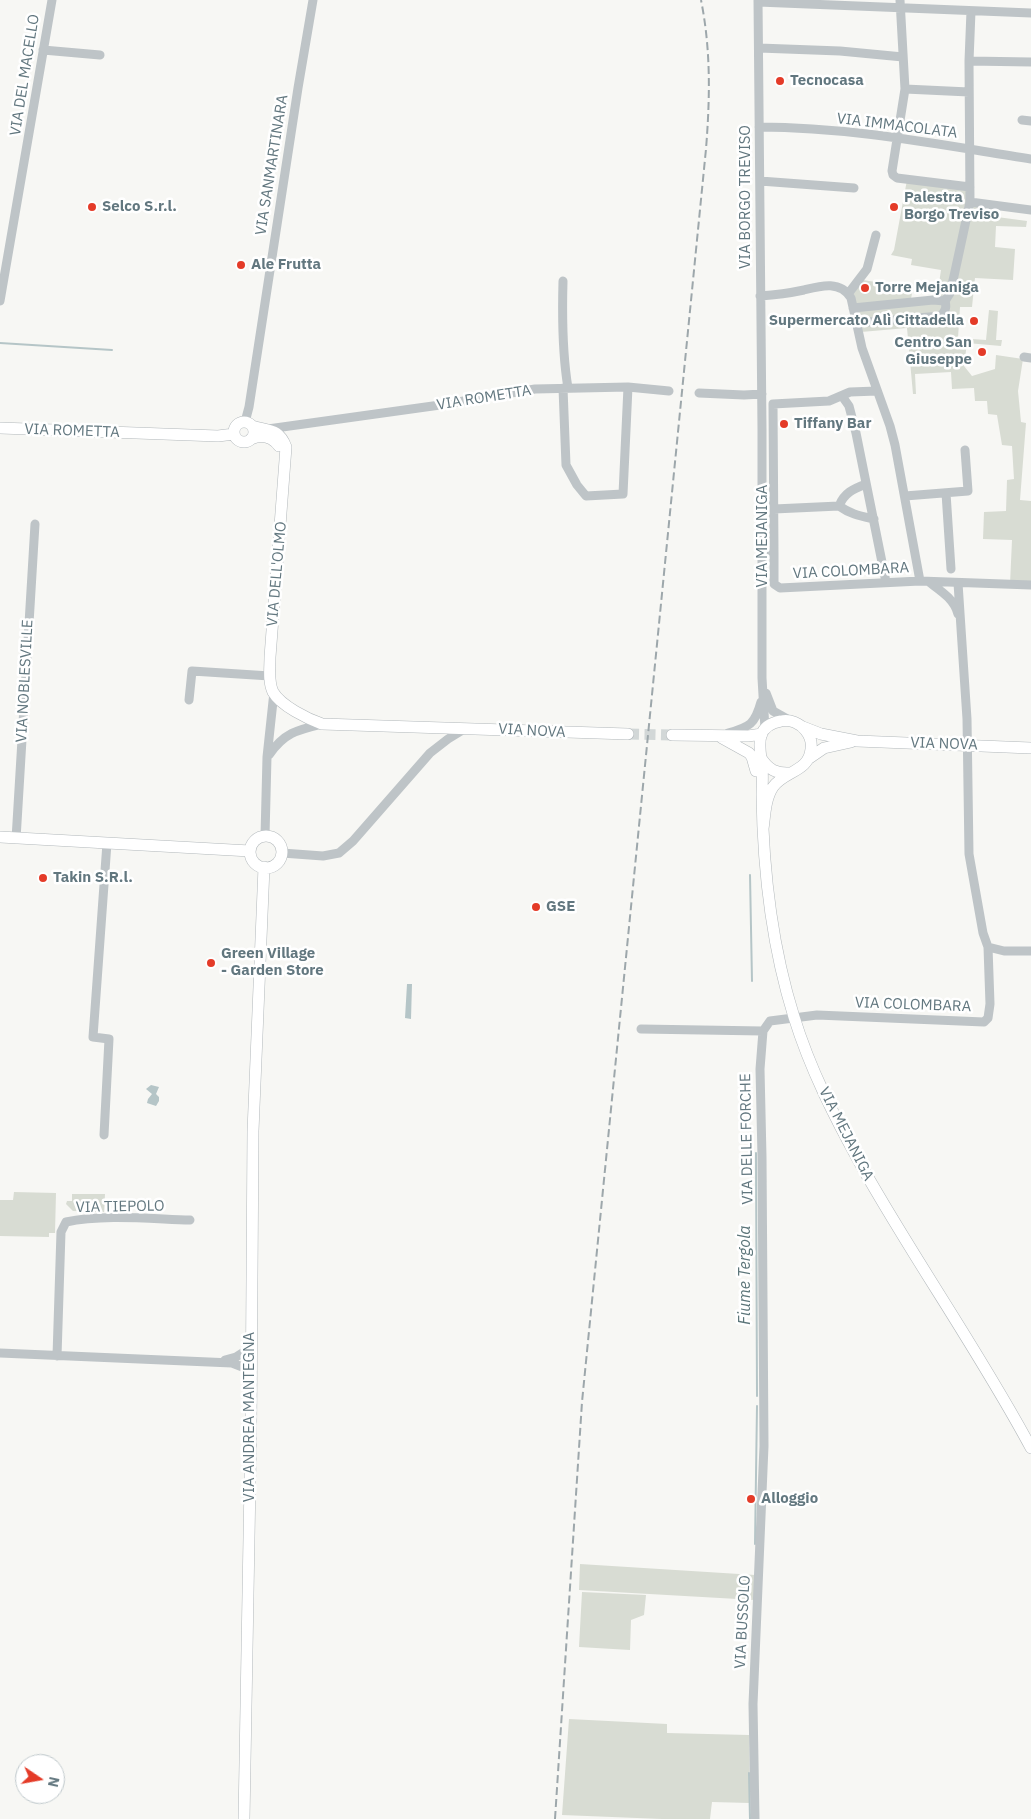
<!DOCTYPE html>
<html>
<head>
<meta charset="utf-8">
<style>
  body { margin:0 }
  #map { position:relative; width:1031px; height:1819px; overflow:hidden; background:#f7f7f4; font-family:"IBM Plex Sans",sans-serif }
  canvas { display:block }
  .north { position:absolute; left:15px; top:1754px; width:50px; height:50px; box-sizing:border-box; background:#fff; border:1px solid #c0c9cc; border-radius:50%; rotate:102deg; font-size:14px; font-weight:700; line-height:20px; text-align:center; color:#62777f }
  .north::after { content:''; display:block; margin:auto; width:18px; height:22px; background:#e43b28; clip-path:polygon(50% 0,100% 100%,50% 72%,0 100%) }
</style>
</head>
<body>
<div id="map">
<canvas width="1031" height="1819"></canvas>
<div class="north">N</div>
</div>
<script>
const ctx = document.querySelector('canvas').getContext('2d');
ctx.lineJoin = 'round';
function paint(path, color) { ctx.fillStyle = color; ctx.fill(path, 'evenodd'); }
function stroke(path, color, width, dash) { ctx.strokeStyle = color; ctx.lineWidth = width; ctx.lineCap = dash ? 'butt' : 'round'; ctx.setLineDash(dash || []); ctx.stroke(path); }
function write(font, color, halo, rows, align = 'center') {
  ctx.font = font + ' "IBM Plex Sans",sans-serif'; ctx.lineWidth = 5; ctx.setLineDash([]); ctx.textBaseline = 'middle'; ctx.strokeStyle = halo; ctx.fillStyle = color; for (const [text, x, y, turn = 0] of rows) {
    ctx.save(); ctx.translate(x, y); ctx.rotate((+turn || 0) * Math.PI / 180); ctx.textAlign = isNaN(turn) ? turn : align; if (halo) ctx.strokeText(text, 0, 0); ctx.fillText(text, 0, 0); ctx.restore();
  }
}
const green = new Path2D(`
  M 907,180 L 970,187 L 970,202 L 998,206 L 997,217 L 1027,221 L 1026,227 L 996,226 L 995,247 L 1015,249 L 1013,280 L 975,278 L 972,307 L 960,307 L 958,338 L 986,340 L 989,310 L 998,311 L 996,340 L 1002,340 L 1001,346 L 967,343 L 964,366 L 972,376 L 995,369 L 996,355 L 1023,359 L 1018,391 L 1021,422 L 1026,423 L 1020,500 L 1031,501 L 1031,584 L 1010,584 L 1012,540 L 983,539 L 984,512 L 1006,511 L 1007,480 L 1014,479 L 1012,446 L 1002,445 L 997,415 L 988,414 L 987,401 L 975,401 L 974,388 L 952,389 L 951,372 L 915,374 L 916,394 L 913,394 L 907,328 L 861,332 L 852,294 L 863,280 L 913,288 L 911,299 L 937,297 L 941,270 L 911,265 L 912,259 L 891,255 L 894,250 Z
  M 14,1192 L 56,1193 L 55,1233 L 49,1233 L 49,1237 L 0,1236 L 0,1200 L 13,1200 Z
  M 72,1194 L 105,1194 L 104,1212 L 73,1211 L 66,1204 L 67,1201 L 72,1201 Z
  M 580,1564 L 755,1575 L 755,1600 L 579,1590 Z
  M 582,1592 L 646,1595 L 644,1615 L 631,1620 L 630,1650 L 579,1647 Z
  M 569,1719 L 667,1724 L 667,1733 L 749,1735 L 750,1803 L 712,1802 L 710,1819 L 662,1819 L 562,1815 Z`);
const water = new Path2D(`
  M 407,984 L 412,984 L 411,1019 L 405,1018 Z
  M 151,1085 L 159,1087 L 156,1094 L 159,1097 L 159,1101 L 156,1106 L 147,1103 L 148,1099 L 152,1094 L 146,1089 Z`);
const stream = new Path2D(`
  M 0,343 L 112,350
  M 750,875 L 752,981
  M 756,1153 L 757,1396
  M 755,1544 L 757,1406
  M 749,1773 L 750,1819`);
const majorTunnel = new Path2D(`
  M 628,734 L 672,735`);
const minor = new Path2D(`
  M 758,0 L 762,429 L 762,678 L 765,729
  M 900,0 L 905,89 L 892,171 L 893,175 L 897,178 L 970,187
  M 758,2 L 1031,13
  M 759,48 L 840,51 L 903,57
  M 43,50 L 100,55
  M 969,61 L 1031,62
  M 905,89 L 969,92
  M 1022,120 L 1031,121
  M 759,127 C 851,127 941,145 1031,159
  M 760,181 L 854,188
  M 970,202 L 1031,210
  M 563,281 C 562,317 562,352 568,388
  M 848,294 L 867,269 L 876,235
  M 760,296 C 775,295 790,293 804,290 C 820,286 840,280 851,298 L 862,348 L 890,426 L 895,445 L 920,581
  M 0,301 L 52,0
  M 945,301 L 950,293 L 954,276 L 970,202 L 969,61 L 971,11
  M 853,308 L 933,300 L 945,301 C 947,308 945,311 941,316 L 857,323
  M 1024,357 L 1031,358
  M 563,388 L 566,465 L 577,485 L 586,496 L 623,494 L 628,387
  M 699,393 L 744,395 L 762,394
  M 842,396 L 849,406 L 856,433 L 886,582
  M 245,422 L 249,407 L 298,88 L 313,0
  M 268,429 L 440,405 L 535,389 L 628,387 L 669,391
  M 946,493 L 951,569
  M 905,496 L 968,491 L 965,450
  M 839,506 C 844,493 853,489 866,484
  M 774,509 L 839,506 C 850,514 861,516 874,519
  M 763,553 L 774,553 L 774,584 L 780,588 L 920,581 L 1031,585
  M 774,553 L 773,404 L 829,401 L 850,392 L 877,391
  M 929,582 C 941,591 954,599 958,614
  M 958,583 L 967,719 L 969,854 L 983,933 L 988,947 L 1004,951 L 1031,951
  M 766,693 L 773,711 L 789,720
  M 189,700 L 192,671 L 270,676
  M 728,733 C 750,727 755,724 761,702
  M 269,755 C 284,733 297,730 322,724
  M 265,836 L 267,757 L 274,692
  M 16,839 L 35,524
  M 282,853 L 323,856 L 339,853 L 353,841 L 430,753 L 448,739 L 466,728
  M 641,1029 L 763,1031
  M 104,1135 L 109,1039 L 93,1037 L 107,843
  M 0,1353 L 232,1363 L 250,1370
  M 57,1356 L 61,1232 L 66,1222 C 103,1214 152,1219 190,1220
  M 225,1360 L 236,1357 L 250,1348
  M 755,1819 L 753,1704 L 764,1446 L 762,1157 L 760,1069 L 763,1031 L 770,1021 L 817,1015 L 984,1022 L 988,1018 L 990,1004 L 988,947`);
const major = new Path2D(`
  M234 432a10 10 0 1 1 20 0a10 10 0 1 1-20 0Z
  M 252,426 C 268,431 279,428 286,447 L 270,657 C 270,667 268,682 273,692 C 281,706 308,719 322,724 L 628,734
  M 0,428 L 218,436 L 234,434
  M 251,439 C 262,434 272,437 279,446
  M 803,727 L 821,734 L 857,741 L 1031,748
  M 672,735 L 748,736 L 762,734
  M 722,738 L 749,753 L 752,757 L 756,771
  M 761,758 C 768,769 776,774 790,773
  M 808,759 L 824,748 L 851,742
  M 763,829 C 765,815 765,799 773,787 C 784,771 809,772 811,749 C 812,742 810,736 806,731 C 800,723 790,719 781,721 C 753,726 760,748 762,767 C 763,776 762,786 762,795 C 763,869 772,947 794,1017 C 810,1069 835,1118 861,1165 C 915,1261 979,1351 1031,1448
  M250 852a16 16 0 1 1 32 0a16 16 0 1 1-32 0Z
  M 0,837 L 250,851
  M 244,1819 L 251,1425 L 253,1131 L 264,867`);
const rail = new Path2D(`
  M 555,1819 L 582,1402 L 706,149 C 710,98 711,50 701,0`);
const markers = [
  [780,81,5,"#e43b28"],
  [92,207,5,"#e43b28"],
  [894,207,5,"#e43b28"],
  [241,265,5,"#e43b28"],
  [865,288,5,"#e43b28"],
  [974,321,5,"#e43b28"],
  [982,352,5,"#e43b28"],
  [784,424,5,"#e43b28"],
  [43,878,5,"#e43b28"],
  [536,907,5,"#e43b28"],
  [211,963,5,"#e43b28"],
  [751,1499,5,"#e43b28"]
];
const streetNames = [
  ["VIA DEL MACELLO",25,75,-81],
  ["VIA IMMACOLATA",897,126,7],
  ["VIA SANMARTINARA",272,165,-81],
  ["VIA BORGO TREVISO",746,197,-90],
  ["VIA ROMETTA",484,398,-9],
  ["VIA ROMETTA",72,431,2],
  ["VIA MEJANIGA",763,536,-90],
  ["VIA COLOMBARA",851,571,-3],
  ["VIA DELL'OLMO",277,574,-85],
  ["VIA NOBLESVILLE",25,681,-87],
  ["VIA NOVA",532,731,3],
  ["VIA NOVA",944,744,2],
  ["VIA COLOMBARA",913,1005,2],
  ["VIA MEJANIGA",846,1134,63],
  ["VIA DELLE FORCHE",747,1139,-91],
  ["VIA TIEPOLO",120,1207,-1],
  ["VIA ANDREA MANTEGNA",250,1417,-90],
  ["VIA BUSSOLO",743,1622,-87]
];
const poiNames = [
  ["Tecnocasa",790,81],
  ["Palestra",904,198],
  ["Borgo Treviso",904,215],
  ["Selco S.r.l.",102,207],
  ["Ale Frutta",251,265],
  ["Torre Mejaniga",875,288],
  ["Supermercato Alì Cittadella",964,321,"right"],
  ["Centro San",972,343,"right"],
  ["Giuseppe",972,360,"right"],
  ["Tiffany Bar",794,424],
  ["Takin S.R.l.",53,878],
  ["GSE",546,907],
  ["Green Village",221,954],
  ["- Garden Store",221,971],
  ["Alloggio",761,1499]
];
const waterNames = [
  ["Fiume Tergola",745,1275,-90]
];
paint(green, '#d8dcd3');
paint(water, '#b5c5c7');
stroke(stream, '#b5c5c7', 2);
stroke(majorTunnel, '#d2d7d7', 11, [11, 5.5]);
stroke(major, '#b2b8bb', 12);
stroke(minor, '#bec4c7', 9);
stroke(major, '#fff', 11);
stroke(rail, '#9da7ab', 2, [8, 4]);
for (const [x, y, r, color] of markers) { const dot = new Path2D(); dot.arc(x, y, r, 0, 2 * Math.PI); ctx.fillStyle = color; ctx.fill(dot); stroke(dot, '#fff', 2); }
write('15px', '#62777f', '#fff', streetNames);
write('bold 15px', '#62777f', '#fff', poiNames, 'left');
write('italic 16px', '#5d767a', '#fff', waterNames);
</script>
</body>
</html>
